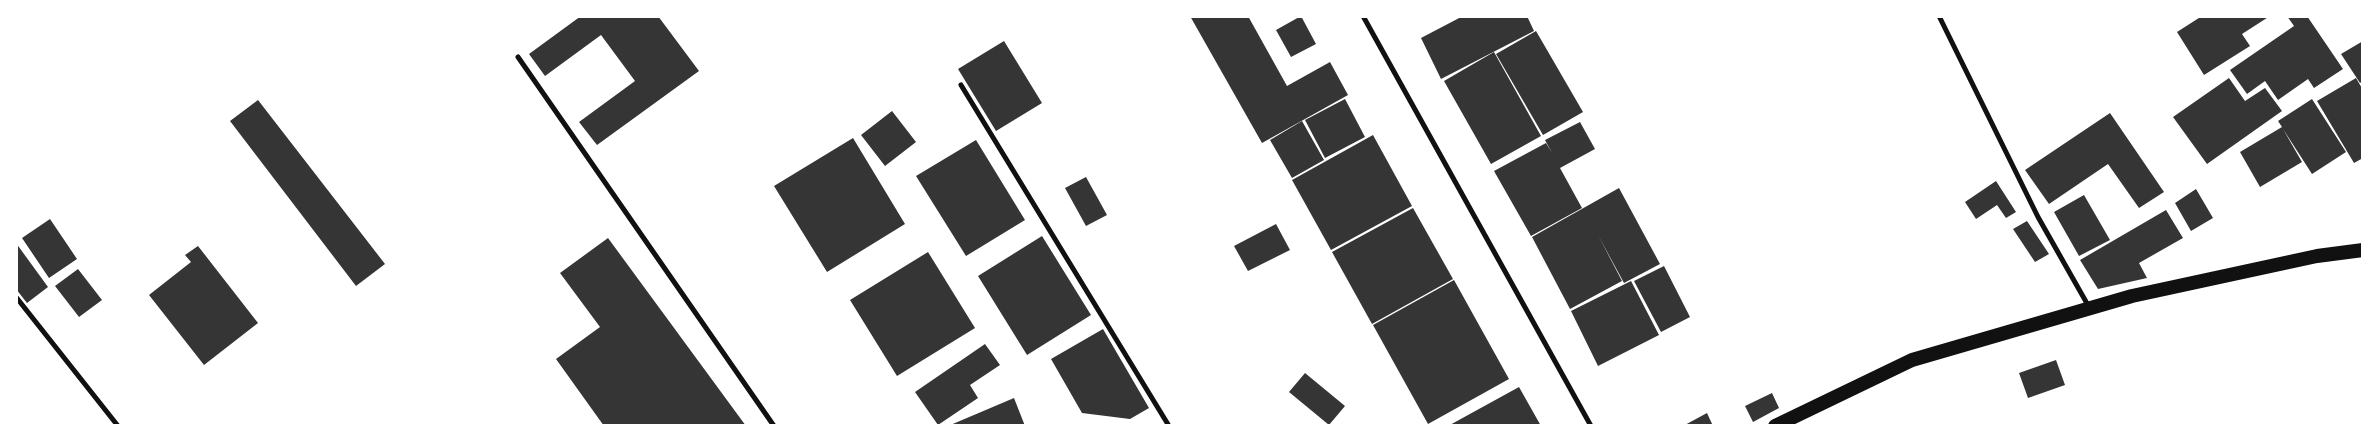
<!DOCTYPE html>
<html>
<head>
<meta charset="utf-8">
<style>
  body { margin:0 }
  #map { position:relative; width:2379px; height:442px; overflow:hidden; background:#fff; font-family:"Space Grotesk",sans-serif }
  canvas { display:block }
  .frame { position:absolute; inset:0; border:18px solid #fff; pointer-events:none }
</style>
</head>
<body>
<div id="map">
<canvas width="2379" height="442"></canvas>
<div class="frame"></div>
</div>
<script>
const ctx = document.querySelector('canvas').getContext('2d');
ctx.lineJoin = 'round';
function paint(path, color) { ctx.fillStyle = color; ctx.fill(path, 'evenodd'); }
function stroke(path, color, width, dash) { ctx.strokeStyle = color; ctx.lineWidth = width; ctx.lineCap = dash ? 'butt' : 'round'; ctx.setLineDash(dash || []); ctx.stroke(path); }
const building = new Path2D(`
  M 581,16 L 658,16 L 699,71 L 597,145 L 579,122 L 635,81 L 601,35 L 545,76 L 529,54 Z
  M 1190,16 L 1248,16 L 1287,86 L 1330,62 L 1348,95 L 1262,143 Z
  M 1301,16 L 1316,44 L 1291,57 L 1276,30 Z
  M 1463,16 L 1527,16 L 1534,31 L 1441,79 L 1421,38 Z
  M 2202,16 L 2270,16 L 2242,34 L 2250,46 L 2204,75 L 2177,32 Z
  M 2287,16 L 2307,16 L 2343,69 L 2314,88 L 2308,79 L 2278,100 L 2265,81 L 2247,94 L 2230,70 L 2294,26 Z
  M 1536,31 L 1583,112 L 1543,135 L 1496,54 Z
  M 1004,41 L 1042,103 L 996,131 L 958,69 Z
  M 2363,41 L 2363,81 L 2360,83 L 2341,54 Z
  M 1494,52 L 1541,136 L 1491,164 L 1444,81 Z
  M 2229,78 L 2245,101 L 2265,88 L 2282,111 L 2207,164 L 2173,117 Z
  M 2356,78 L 2363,90 L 2363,158 L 2354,163 L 2317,101 Z
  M 1345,99 L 1365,137 L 1325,158 L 1305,120 Z
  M 2312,99 L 2346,152 L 2312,174 L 2283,129 L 2302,162 L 2260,187 L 2240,152 L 2282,127 L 2278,121 Z
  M 258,100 L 385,264 L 356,286 L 230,121 Z
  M 892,111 L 916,142 L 885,166 L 861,135 Z
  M 2110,113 L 2164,192 L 2139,208 L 2108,164 L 2049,204 L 2025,170 Z
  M 1302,121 L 1324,160 L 1292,178 L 1270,140 Z
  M 1580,122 L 1595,149 L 1560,168 L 1582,208 L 1531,236 L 1494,171 L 1546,143 L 1552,153 L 1545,140 Z
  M 1373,135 L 1412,206 L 1331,250 L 1292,180 Z
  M 853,138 L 905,224 L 827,272 L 774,186 Z
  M 976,140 L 1025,220 L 966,256 L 916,176 Z
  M 1086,177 L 1107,215 L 1086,226 L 1065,188 Z
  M 1996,181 L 2016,212 L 2006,218 L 1997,205 L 1976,219 L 1965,202 Z
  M 1619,188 L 1660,264 L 1624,283 L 1598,235 L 1622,281 L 1570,309 L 1532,237 Z
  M 2196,189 L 2213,218 L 2191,231 L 2175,203 Z
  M 2084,195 L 2110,240 L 2079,256 L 2054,212 Z
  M 1413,208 L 1453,279 L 1372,324 L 1332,252 Z
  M 2166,210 L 2183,238 L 2139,263 L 2147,278 L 2098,289 L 2080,260 Z
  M 50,219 L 77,259 L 49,278 L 22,238 Z
  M 2027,221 L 2049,254 L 2035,262 L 2013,229 Z
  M 1276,224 L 1290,250 L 1248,271 L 1234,246 Z
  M 1042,236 L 1091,315 L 1027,355 L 978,276 Z
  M 608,238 L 746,426 L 604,426 L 556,359 L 600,327 L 560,273 Z
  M 16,243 L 48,287 L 27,303 L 16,289 Z
  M 198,246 L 258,323 L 204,365 L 149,295 L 191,262 L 185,255 Z
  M 928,252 L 975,328 L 897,376 L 850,300 Z
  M 1664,266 L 1690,317 L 1661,332 L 1634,281 Z
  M 78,269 L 102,300 L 79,317 L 55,286 Z
  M 1454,280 L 1509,379 L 1428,424 L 1373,325 Z
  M 1631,281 L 1659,335 L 1598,366 L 1571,311 Z
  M 1103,329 L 1149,408 L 1130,419 L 1082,413 L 1051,359 Z
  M 985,344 L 1000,365 L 970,385 L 978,398 L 938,425 L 915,392 Z
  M 2056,360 L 2065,385 L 2028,398 L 2019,373 Z
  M 1305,373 L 1345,406 L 1329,425 L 1289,392 Z
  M 1519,387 L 1541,426 L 1448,426 Z
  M 1772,393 L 1779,408 L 1753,422 L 1745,406 Z
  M 1014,398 L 1025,426 L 948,426 Z
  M 1707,413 L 1713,426 L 1683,426 Z`);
const minor = new Path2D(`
  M 1363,16 L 1591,426
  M 1939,16 L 2038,217 L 2089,307
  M 518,57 L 774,426
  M 961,85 L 1169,426
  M 16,297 L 118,426`);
const trunk = new Path2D(`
  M 1775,426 L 1912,360 L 2132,296 L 2317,256 L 2363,250`);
paint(building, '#353535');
stroke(minor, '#111', 5);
stroke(trunk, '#111', 14);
</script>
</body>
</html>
